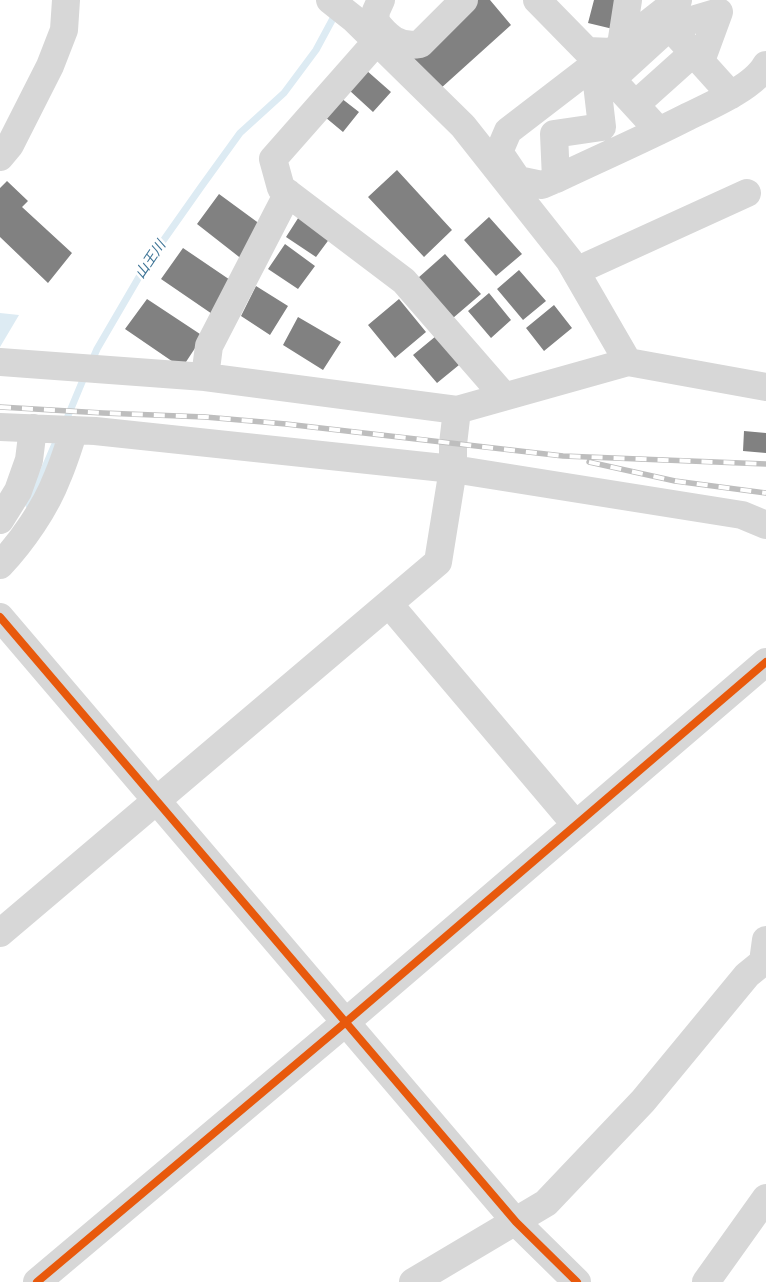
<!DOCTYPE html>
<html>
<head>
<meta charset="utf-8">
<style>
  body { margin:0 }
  canvas { display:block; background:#fff }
</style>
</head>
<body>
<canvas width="766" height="1282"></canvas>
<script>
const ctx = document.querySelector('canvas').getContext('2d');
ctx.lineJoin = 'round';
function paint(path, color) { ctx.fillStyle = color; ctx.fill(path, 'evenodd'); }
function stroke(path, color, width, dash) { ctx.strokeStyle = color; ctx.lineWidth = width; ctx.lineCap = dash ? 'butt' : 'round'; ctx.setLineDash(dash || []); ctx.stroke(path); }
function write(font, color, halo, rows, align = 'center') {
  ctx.font = font + ' "DejaVu Sans","Noto Sans JP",sans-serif'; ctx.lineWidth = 5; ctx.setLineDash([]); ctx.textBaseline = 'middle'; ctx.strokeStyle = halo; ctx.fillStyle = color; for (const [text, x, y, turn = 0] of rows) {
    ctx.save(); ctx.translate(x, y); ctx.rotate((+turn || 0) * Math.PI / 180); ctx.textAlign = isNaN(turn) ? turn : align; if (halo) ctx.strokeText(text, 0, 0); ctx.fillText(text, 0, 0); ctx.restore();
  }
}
const water = new Path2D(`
  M 0,313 L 19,315 L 0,347 Z`);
const stream = new Path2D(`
  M 91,363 L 97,349 L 146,265 L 201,187 L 240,133 L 284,93 L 316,50 L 337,11
  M 65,423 L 85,375
  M 29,505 L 57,439`);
const building = new Path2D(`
  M 476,0 L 490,0 L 511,25 L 440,89 L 413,59 Z
  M 594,0 L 620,0 L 613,29 L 588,23 Z
  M 366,70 L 391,92 L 373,112 L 349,90 Z
  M 341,98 L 359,112 L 343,132 L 325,117 Z
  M 397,170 L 452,230 L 424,257 L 368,197 Z
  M 7,181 L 28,201 L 22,207 L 72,253 L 48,283 L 0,237 L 0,188 Z
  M 219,194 L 264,227 L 243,260 L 197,224 Z
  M 302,212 L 333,234 L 316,257 L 286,237 Z
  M 489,217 L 522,254 L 496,276 L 464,240 Z
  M 285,244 L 315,266 L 298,289 L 268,269 Z
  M 183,248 L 239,286 L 218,318 L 161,279 Z
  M 445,254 L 481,294 L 453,318 L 418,278 Z
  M 519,270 L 546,301 L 523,320 L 497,289 Z
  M 256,286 L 288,306 L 270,335 L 241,316 Z
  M 489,293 L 511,320 L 491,338 L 468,311 Z
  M 147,299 L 203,336 L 182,368 L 125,329 Z
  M 399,299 L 426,332 L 395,358 L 368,325 Z
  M 554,305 L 572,328 L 544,351 L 526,328 Z
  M 298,317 L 341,342 L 323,370 L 283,345 Z
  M 436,336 L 459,365 L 437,383 L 413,355 Z
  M 744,431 L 766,433 L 766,453 L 743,451 Z`);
const minor = new Path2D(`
  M 330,0 L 354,19 L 463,126 L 569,260 L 628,362
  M 381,0 L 376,11 L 375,21 C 387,37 399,48 420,44 L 464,0
  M 537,0 L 587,51 L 612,52 L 678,0
  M 659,15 L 731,95
  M 377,41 L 273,159 L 281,188 L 404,281 L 504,396
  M 621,45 L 628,0
  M 598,52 L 590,68 L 508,131 L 499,152 L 518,180 L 542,185 L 556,179 C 600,158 644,139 687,117 C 710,106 754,87 766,65
  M 602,65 L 604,71 L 659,131
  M 611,80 L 669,27 L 719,12 L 701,61
  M 635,105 L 693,53
  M 0,157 L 10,145 L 50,66 L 64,30 L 66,0
  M 556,179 L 554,134 L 602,127 L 597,84 L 604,71
  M 576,271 L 747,193
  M 0,362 L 205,377 L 457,410 L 628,362 L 766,387
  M 205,377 L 209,346 L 288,193
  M 0,427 L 95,431 L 453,469 L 742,515 L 766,525
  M 0,520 L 18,491 L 29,460 L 33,428
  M 0,565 C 22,542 46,507 57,478 C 64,462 69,446 74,430
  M 389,604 L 576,825
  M 0,617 L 516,1222 L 577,1282
  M 0,933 L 438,562 L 453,469 L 453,444 L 457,410
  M 37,1282 L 346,1022 L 766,662
  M 413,1282 L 546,1203 L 643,1101 L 747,975 L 763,962 L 766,940
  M 706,1282 L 766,1198`);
const rail = new Path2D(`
  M 0,407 L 103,413 L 205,417 L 286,424 L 563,456 L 766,464
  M 589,462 L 675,481 L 766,493`);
const cycleway = new Path2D(`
  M 0,617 L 516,1222 L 577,1282
  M 37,1282 L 346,1022 L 766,662`);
const waterNames = [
  ["山王川",151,260,-56]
];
paint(water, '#ddebf3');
stroke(stream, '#ddebf3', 7);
paint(building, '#818181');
stroke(minor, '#d7d7d7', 28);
stroke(rail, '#bebebe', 5.5);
stroke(rail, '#fff', 4, [11]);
stroke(cycleway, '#e8590c', 8);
write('italic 14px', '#3f7597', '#fff', waterNames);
</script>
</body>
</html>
